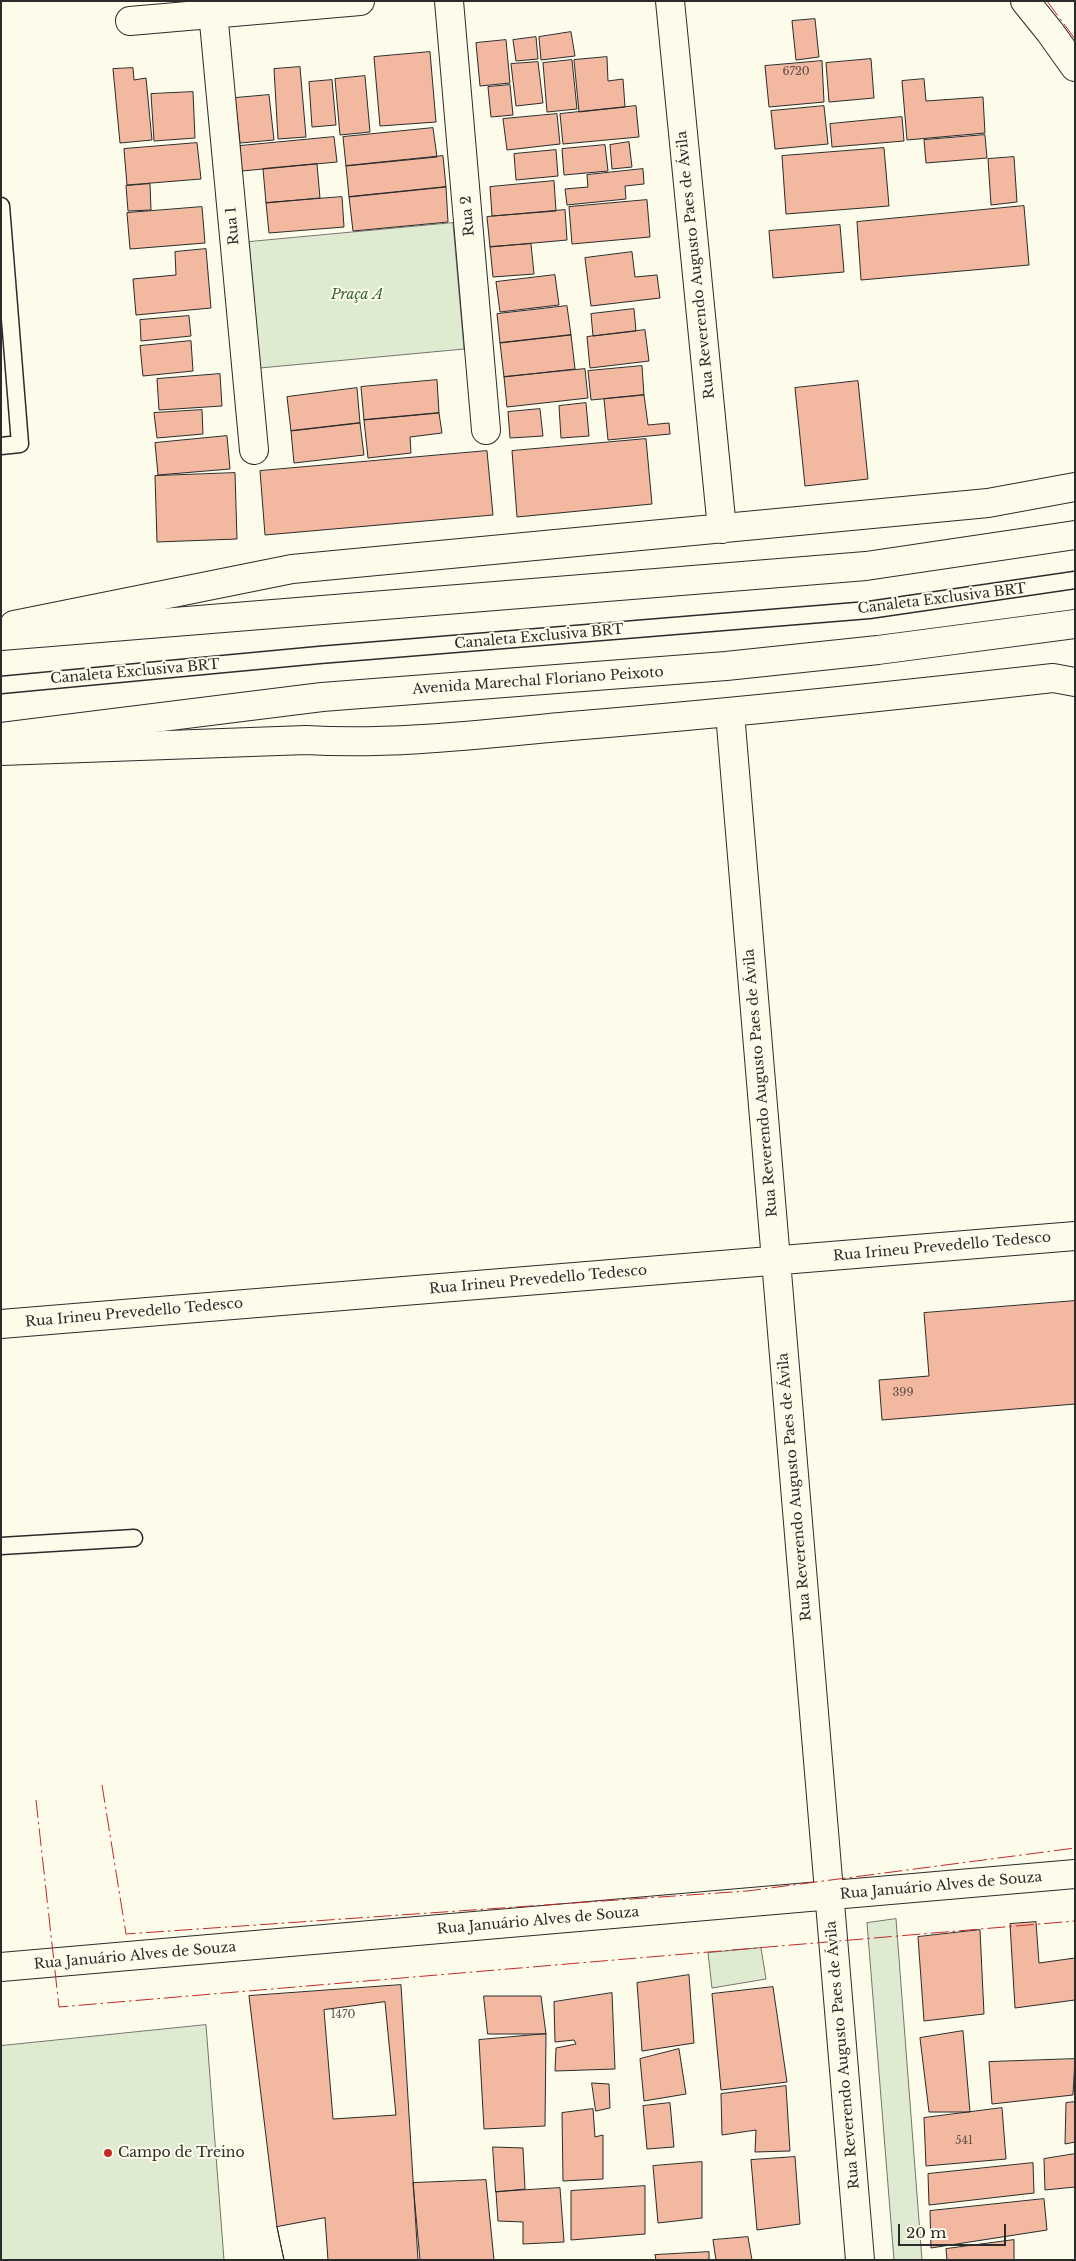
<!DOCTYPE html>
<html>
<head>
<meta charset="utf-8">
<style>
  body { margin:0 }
  #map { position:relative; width:1076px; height:2261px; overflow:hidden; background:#fdfbea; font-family:"Libre Baskerville",serif }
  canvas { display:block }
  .frame { position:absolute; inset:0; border:2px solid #2b2b2b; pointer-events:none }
  .scale { position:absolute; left:898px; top:2224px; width:108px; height:22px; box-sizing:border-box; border:2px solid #2b2b2b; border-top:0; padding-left:6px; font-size:15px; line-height:18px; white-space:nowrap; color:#2b2b2b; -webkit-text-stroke:4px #fdfbea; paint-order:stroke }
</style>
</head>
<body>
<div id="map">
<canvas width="1076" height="2261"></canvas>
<div class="frame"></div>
<div class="scale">20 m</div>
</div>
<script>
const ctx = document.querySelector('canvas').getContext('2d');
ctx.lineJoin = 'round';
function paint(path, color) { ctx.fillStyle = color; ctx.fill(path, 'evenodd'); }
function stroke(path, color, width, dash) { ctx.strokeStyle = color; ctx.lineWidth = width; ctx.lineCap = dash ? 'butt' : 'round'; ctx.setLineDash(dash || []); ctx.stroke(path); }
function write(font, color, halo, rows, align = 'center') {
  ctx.font = font + ' "Libre Baskerville",serif'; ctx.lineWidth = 4; ctx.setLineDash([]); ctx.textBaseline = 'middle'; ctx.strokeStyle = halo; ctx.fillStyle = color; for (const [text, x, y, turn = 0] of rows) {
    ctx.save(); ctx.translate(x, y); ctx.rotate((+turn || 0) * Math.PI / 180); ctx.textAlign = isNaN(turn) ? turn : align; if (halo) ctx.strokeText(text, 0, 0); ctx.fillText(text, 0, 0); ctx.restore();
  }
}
const green = new Path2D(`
  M 453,223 L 464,349 L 260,368 L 249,242 Z
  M 896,1919 L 922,2260 L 894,2260 L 867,1923 Z
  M 761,1948 L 766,1979 L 712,1988 L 708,1953 Z
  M 206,2025 L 224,2260 L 1,2260 L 1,2046 Z`);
const building = new Path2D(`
  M 815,19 L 819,57 L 796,60 L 792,21 Z
  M 571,32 L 575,56 L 541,60 L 539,37 Z
  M 536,37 L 538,59 L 516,61 L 513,40 Z
  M 506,40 L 510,83 L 480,86 L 476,43 Z
  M 430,52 L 436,122 L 380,126 L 374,57 Z
  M 607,57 L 608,81 L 623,79 L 625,107 L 579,112 L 574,60 Z
  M 871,59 L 874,98 L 829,102 L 826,63 Z
  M 572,60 L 577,109 L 547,112 L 543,63 Z
  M 822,61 L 824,102 L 769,107 L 765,66 Z
  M 538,62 L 543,103 L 516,106 L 511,64 Z
  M 300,67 L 306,137 L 278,139 L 274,69 Z
  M 133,68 L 134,80 L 146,78 L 152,140 L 120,143 L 113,69 Z
  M 365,76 L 370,132 L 340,135 L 335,79 Z
  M 924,79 L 926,101 L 983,97 L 985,133 L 907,140 L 902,81 Z
  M 332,80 L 336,125 L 312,127 L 309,82 Z
  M 510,85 L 513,115 L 491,117 L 488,87 Z
  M 193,92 L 195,138 L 154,141 L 151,94 Z
  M 269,95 L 274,140 L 240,143 L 235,98 Z
  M 636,106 L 639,137 L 563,144 L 560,114 Z
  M 824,106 L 828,144 L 775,149 L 771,111 Z
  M 557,114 L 560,144 L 507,150 L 503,119 Z
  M 902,117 L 904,141 L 832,147 L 830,124 Z
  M 433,128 L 437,157 L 346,166 L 343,137 Z
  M 985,135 L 987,158 L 926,163 L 924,140 Z
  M 334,137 L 337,162 L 242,171 L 240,146 Z
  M 629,142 L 632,167 L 612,169 L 610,145 Z
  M 197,143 L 201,179 L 127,185 L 124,149 Z
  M 605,145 L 608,171 L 564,175 L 562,149 Z
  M 884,148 L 889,206 L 786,214 L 782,156 Z
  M 556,150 L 558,176 L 516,180 L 514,154 Z
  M 443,156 L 446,187 L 349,197 L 346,166 Z
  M 1014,157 L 1017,202 L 991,205 L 988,159 Z
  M 317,164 L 320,198 L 266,203 L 263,169 Z
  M 643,169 L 644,184 L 625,186 L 626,199 L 567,205 L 565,189 L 588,187 L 587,175 Z
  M 554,181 L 556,211 L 492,216 L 490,187 Z
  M 150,184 L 151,210 L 128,211 L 126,186 Z
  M 446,187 L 448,222 L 353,231 L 349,197 Z
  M 342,197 L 344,227 L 269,233 L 266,203 Z
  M 647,200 L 650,237 L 572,244 L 569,207 Z
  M 1024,206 L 1029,265 L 861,280 L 857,222 Z
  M 202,207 L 205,243 L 130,249 L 127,213 Z
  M 565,210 L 567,240 L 490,247 L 487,217 Z
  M 840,225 L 844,272 L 773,278 L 769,231 Z
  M 531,244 L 534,274 L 493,277 L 490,247 Z
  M 206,249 L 211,308 L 136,315 L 133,279 L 176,275 L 175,252 Z
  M 632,252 L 635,277 L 657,275 L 660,298 L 591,306 L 585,258 Z
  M 555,275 L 559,305 L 500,312 L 496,282 Z
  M 567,306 L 571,335 L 500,343 L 497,314 Z
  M 634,309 L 636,331 L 593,336 L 591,314 Z
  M 189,316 L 191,336 L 141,341 L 140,320 Z
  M 645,330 L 649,361 L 590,368 L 587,337 Z
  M 571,335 L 575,369 L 504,377 L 500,343 Z
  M 191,341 L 193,371 L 143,376 L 140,346 Z
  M 642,366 L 644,395 L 591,400 L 588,371 Z
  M 585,369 L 588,398 L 507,407 L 504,377 Z
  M 220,374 L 222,406 L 159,410 L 157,379 Z
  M 437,380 L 439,413 L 364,420 L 361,387 Z
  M 858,381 L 868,479 L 805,486 L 795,388 Z
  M 357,388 L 360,423 L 291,431 L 287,397 Z
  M 644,395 L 648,425 L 669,423 L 670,434 L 608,440 L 604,399 Z
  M 586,403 L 589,436 L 561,438 L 559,406 Z
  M 540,409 L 543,436 L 510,438 L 508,412 Z
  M 202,410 L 203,434 L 157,438 L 154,413 Z
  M 439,413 L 442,433 L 410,437 L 411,453 L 368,458 L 364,420 Z
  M 360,423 L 364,455 L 294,463 L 291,431 Z
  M 227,436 L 230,469 L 158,475 L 155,443 Z
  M 646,439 L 652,504 L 517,517 L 512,451 Z
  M 487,451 L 493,515 L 265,535 L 260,471 Z
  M 235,473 L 237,539 L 157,542 L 155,476 Z
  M 1075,1301 L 1075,1404 L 882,1420 L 879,1380 L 929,1376 L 924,1313 Z
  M 1036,1922 L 1039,1963 L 1075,1958 L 1075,2000 L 1015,2008 L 1010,1924 Z
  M 980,1930 L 984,2014 L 924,2021 L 918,1937 Z
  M 689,1975 L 694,2043 L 642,2051 L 637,1983 Z
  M 401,1985 L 418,2260 L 284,2260 L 277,2227 L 249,1996 Z
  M 773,1987 L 787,2082 L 721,2090 L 712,1994 Z
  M 612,1993 L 615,2069 L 555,2071 L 556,2048 L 576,2044 L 574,2040 L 555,2042 L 554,2002 Z
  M 484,1996 L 541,1996 L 546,2034 L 488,2034 Z
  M 385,2002 L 396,2115 L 333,2119 L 324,2010 Z
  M 963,2031 L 970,2112 L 929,2112 L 920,2038 Z
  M 546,2034 L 545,2126 L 484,2129 L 479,2040 Z
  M 679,2049 L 686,2094 L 644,2101 L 640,2059 Z
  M 1075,2059 L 1073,2095 L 992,2104 L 989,2062 Z
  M 592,2083 L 609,2084 L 610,2108 L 596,2111 Z
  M 786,2086 L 790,2151 L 755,2152 L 756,2130 L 722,2135 L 721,2094 Z
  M 1075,2102 L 1075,2142 L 1065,2144 L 1066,2103 Z
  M 670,2103 L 674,2147 L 647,2149 L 643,2106 Z
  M 1002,2108 L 1006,2159 L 926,2166 L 924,2118 Z
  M 593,2109 L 595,2137 L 603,2135 L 603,2179 L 563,2181 L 562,2113 Z
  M 493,2147 L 523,2148 L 525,2189 L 496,2192 Z
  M 1075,2154 L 1075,2187 L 1045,2190 L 1044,2159 Z
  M 795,2157 L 800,2224 L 757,2230 L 751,2160 Z
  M 702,2162 L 702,2218 L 658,2223 L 653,2166 Z
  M 1033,2163 L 1034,2193 L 929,2205 L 928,2174 Z
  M 486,2180 L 494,2260 L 420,2260 L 413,2183 Z
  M 645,2186 L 645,2234 L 571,2240 L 571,2191 Z
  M 560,2188 L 564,2242 L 523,2244 L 523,2222 L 498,2221 L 496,2192 Z
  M 1044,2199 L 1047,2230 L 931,2248 L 930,2211 Z
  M 325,2218 L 328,2260 L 284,2260 L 277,2227 Z
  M 748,2237 L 752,2260 L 716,2260 L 713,2240 Z
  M 1014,2240 L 1014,2260 L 947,2260 L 946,2249 Z
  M 709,2252 L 709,2260 L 656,2260 L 655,2255 Z`);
const service = new Path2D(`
  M 1,206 L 20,444 L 1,446
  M 1,685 L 319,655 L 869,610 L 1075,580
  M 1,1546 L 134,1538`);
const minor = new Path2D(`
  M 212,1 L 254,450
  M 449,1 L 486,430
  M 670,1 L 722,529
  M 1025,1 L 1050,32 L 1075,67
  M 130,21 L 360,1
  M 14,625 L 292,569 L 988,503 L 1075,487
  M 730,713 L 860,2260
  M 1,751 L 306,740 C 394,745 483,734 571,726 C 732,713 892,696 1053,678 L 1075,682
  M 1,1324 L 1075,1236`);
const secondary = new Path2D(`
  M 1,1967 L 1075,1874`);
const primary = new Path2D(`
  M 1,636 L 866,566 L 1075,535
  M 1,737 L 322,697 L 726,666 L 878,650 L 1075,624`);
const power = new Path2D(`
  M 1047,1 L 1075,39
  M 102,1785 L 126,1934 L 747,1891 L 1075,1848
  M 36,1800 L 59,2007 L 1075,1921`);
const markers = [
  [108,2153,5,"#c62828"]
];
const numberNames = [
  ["6720",796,72],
  ["399",903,1393],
  ["1470",343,2015],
  ["541",964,2141]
];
const streetNames = [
  ["Rua 2",468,216,-95],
  ["Rua 1",233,226,-95],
  ["Rua Reverendo Augusto Paes de Ávila",696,265,-96],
  ["Canaleta Exclusiva BRT",942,599,-7],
  ["Canaleta Exclusiva BRT",539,637,-5],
  ["Canaleta Exclusiva BRT",135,672,-5],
  ["Avenida Marechal Floriano Peixoto",538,681,-4],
  ["Rua Reverendo Augusto Paes de Ávila",761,1083,-95],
  ["Rua Irineu Prevedello Tedesco",942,1247,-5],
  ["Rua Irineu Prevedello Tedesco",538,1280,-5],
  ["Rua Irineu Prevedello Tedesco",134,1313,-5],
  ["Rua Reverendo Augusto Paes de Ávila",795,1487,-95],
  ["Rua Januário Alves de Souza",941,1886,-5],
  ["Rua Januário Alves de Souza",538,1921,-5],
  ["Rua Januário Alves de Souza",135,1956,-5],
  ["Rua Reverendo Augusto Paes de Ávila",843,2055,-95]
];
const parkNames = [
  ["Praça A",357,295]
];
const poiNames = [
  ["Campo de Treino",118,2153]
];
paint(green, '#deebd1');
stroke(green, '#74746e', 1);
paint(building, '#f2b8a0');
stroke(building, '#2b2b2b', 1);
stroke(service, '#2b2b2b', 19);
stroke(minor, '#2b2b2b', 30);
stroke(secondary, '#2b2b2b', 30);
stroke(primary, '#2b2b2b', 30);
stroke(service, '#fdfbea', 16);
stroke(minor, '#fdfbea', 28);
stroke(secondary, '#fdfbea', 28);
stroke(primary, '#fdfbea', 28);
stroke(power, '#c62828', 1, [18, 4, 2.5, 4]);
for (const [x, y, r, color] of markers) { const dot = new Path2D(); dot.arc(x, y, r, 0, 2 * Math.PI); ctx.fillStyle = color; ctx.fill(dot); stroke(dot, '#fdfbea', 2); }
write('11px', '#5d4e48', null, numberNames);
write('14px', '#2b2b2b', '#fdfbea', streetNames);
write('italic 14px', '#34623c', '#fdfbea', parkNames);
write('14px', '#2b2b2b', '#fdfbea', poiNames, 'left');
</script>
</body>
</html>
